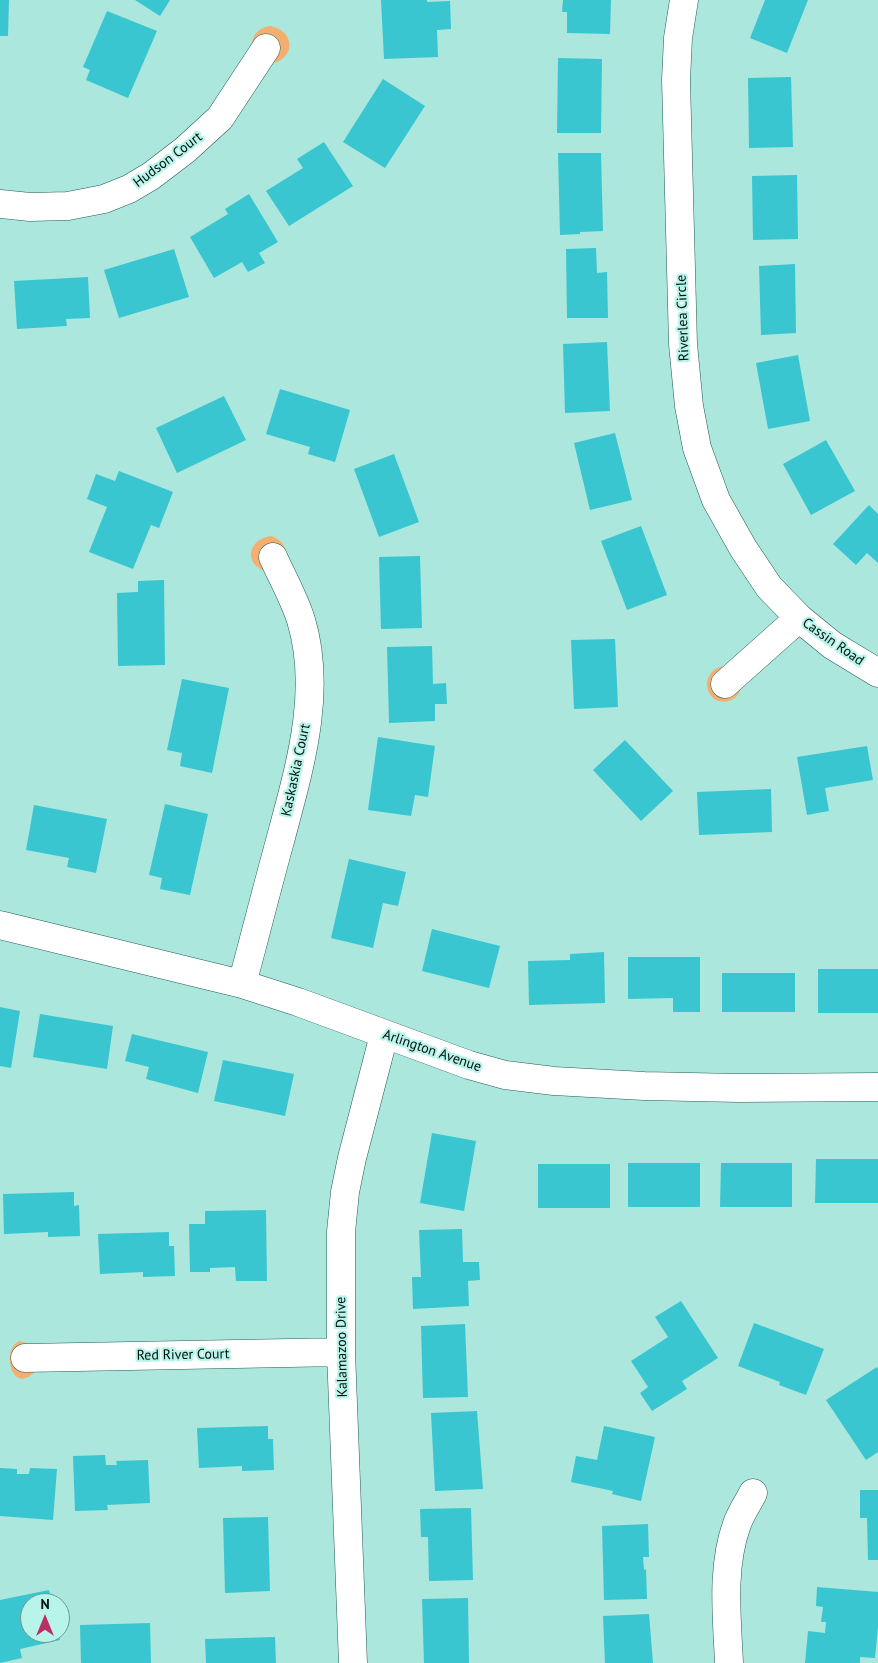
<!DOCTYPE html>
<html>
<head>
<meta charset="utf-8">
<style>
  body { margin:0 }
  #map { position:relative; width:878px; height:1663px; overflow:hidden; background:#abe7dc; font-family:"PT Sans",sans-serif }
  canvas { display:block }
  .north { position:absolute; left:20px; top:1593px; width:50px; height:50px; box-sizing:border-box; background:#b8f4e9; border:1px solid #6e9991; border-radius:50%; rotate:0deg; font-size:14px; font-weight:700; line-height:20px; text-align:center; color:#00110e }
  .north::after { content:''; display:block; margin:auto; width:18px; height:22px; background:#bb2f65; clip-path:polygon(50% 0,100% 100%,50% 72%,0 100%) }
</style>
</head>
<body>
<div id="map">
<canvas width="878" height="1663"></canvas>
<div class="north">N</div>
</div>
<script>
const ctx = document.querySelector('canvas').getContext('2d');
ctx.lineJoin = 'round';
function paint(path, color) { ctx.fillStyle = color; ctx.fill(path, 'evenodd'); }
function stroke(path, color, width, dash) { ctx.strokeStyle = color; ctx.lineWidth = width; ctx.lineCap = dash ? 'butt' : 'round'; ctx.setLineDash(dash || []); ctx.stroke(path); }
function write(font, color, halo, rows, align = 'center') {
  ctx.font = font + ' "PT Sans",sans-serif'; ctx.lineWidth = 4.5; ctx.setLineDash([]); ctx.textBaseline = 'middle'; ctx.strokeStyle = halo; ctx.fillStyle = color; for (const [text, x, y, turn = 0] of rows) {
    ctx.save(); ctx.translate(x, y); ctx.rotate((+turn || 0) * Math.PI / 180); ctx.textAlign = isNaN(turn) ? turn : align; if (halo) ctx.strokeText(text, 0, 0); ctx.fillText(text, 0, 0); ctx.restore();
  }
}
const green = new Path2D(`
  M 270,26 C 296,31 296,59 270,64 L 252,52 C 250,38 256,28 270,26 Z
  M 272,536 C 283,541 287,547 286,559 L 270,572 C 243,568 246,538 272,536 Z
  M 723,666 L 729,667 L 742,684 C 741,691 738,697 731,700 C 708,710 695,673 723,666 Z
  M 20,1341 L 31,1345 L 36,1370 C 12,1399 0,1347 20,1341 Z`);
const building = new Path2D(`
  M 0,0 L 9,0 L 8,36 L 0,36 Z
  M 135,0 L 170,0 L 160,16 Z
  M 381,0 L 427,0 L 427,2 L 450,1 L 451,29 L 437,30 L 438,57 L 384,59 Z
  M 563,0 L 611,0 L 610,34 L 567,33 L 567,12 L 562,12 Z
  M 765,0 L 808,0 L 787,53 L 750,38 Z
  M 107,11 L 157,31 L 128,98 L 86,80 L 90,70 L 83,67 Z
  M 558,58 L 602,59 L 601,133 L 557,133 Z
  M 791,77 L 793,147 L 749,148 L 748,78 Z
  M 383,79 L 425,106 L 385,168 L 343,142 Z
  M 324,142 L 353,186 L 289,226 L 266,191 L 303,168 L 297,159 Z
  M 558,153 L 601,153 L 603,231 L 580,232 L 580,234 L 560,235 Z
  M 797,175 L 798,239 L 753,240 L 752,176 Z
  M 249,194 L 278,242 L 259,253 L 265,263 L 248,272 L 242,262 L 214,278 L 190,237 L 228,214 L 225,209 Z
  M 596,248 L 597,273 L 607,272 L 608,318 L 567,318 L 566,249 Z
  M 174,249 L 189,297 L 119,318 L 104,270 Z
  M 795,264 L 796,333 L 761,335 L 759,266 Z
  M 88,277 L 90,318 L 66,319 L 67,326 L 17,329 L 14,281 Z
  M 607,342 L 610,411 L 565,413 L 563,344 Z
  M 798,355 L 810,421 L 768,429 L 756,363 Z
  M 280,389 L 350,410 L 335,462 L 308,454 L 310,447 L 266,434 Z
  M 224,396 L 246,440 L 177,473 L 156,428 Z
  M 615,433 L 632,500 L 590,510 L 574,443 Z
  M 826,440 L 855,491 L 811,515 L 783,464 Z
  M 394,454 L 419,522 L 379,537 L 354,469 Z
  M 119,471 L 173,492 L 159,528 L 151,525 L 133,569 L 89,552 L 107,507 L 87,499 L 96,474 L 115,481 Z
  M 869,505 L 878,514 L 878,563 L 867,553 L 856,565 L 833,544 Z
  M 641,526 L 667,595 L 627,610 L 601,541 Z
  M 420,556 L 422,628 L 381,629 L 379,557 Z
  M 164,580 L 165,665 L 118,666 L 117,593 L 138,592 L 138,581 Z
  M 615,639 L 618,707 L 574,709 L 571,640 Z
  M 432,646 L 433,684 L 446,683 L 447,704 L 435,704 L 435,721 L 389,723 L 387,647 Z
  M 182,679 L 229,688 L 212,773 L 180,766 L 182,753 L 167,750 Z
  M 378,737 L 435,746 L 428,797 L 415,795 L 411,816 L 368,810 Z
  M 625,740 L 673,791 L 641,821 L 593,770 Z
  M 867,746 L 873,780 L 825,788 L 829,811 L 807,815 L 797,757 Z
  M 771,789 L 772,832 L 699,835 L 697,792 Z
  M 165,804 L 208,814 L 190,895 L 160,889 L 162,878 L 149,875 Z
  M 34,805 L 107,819 L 96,873 L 67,867 L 69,858 L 26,850 Z
  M 349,859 L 406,872 L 398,906 L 383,903 L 373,948 L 331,938 Z
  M 432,929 L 500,946 L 489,988 L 422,971 Z
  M 604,952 L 605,1003 L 529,1005 L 528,961 L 570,960 L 570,954 Z
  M 628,957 L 700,957 L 700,1012 L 673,1012 L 673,998 L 628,999 Z
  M 818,969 L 878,969 L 878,1013 L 818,1013 Z
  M 722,973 L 795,973 L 795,1012 L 722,1012 Z
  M 0,1007 L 20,1011 L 11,1068 L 0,1066 Z
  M 40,1014 L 113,1026 L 107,1069 L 33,1057 Z
  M 132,1034 L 208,1052 L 198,1093 L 146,1079 L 149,1067 L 125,1061 Z
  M 223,1060 L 294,1074 L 285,1116 L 214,1101 Z
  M 432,1133 L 476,1141 L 464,1211 L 420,1203 Z
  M 816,1159 L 878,1159 L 878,1203 L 815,1203 Z
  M 628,1163 L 700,1163 L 700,1207 L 628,1207 Z
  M 721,1163 L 792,1163 L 792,1207 L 720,1207 Z
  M 538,1164 L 610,1164 L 610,1208 L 538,1208 Z
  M 74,1192 L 74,1206 L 79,1205 L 80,1236 L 48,1237 L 48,1232 L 4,1234 L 3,1194 Z
  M 266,1210 L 267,1281 L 236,1281 L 235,1267 L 210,1268 L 210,1272 L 190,1272 L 189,1224 L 205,1224 L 205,1211 Z
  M 462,1229 L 463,1262 L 479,1262 L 480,1280 L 468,1281 L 469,1306 L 413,1309 L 412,1277 L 421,1277 L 419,1230 Z
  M 169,1232 L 169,1246 L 174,1246 L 175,1276 L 143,1277 L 143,1272 L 100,1274 L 98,1234 Z
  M 681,1301 L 718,1358 L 682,1381 L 687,1389 L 652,1411 L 640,1393 L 648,1387 L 631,1361 L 668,1337 L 655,1317 Z
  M 754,1323 L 824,1349 L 806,1395 L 779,1385 L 780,1382 L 738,1366 Z
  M 465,1324 L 468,1397 L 423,1398 L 421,1326 Z
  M 877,1367 L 878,1369 L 878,1452 L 866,1460 L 826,1400 Z
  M 477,1411 L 483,1489 L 435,1491 L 431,1413 Z
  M 268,1426 L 268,1439 L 273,1439 L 274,1470 L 242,1471 L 242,1466 L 199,1468 L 197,1428 Z
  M 604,1426 L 655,1437 L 641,1501 L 612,1494 L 613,1491 L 571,1482 L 576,1456 L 597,1460 Z
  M 105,1455 L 106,1465 L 117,1465 L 116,1461 L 148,1460 L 150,1503 L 107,1505 L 108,1510 L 75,1511 L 73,1456 Z
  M 0,1468 L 17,1469 L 17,1474 L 29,1474 L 30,1468 L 57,1469 L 53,1520 L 0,1516 Z
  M 860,1490 L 878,1490 L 878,1560 L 868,1560 L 867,1518 L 860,1518 Z
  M 471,1508 L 473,1580 L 429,1581 L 428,1537 L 421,1537 L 420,1509 Z
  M 268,1517 L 270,1591 L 225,1593 L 223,1518 Z
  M 648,1524 L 649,1557 L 643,1557 L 644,1570 L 646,1569 L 647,1599 L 604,1600 L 602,1526 Z
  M 817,1587 L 878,1592 L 878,1627 L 875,1658 L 860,1657 L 860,1663 L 805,1663 L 808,1631 L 825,1633 L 826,1622 L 821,1622 L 823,1607 L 816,1606 Z
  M 49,1590 L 52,1603 L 30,1603 L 30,1633 L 59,1633 L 60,1640 L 20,1649 L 22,1658 L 0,1663 L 0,1600 Z
  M 468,1598 L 469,1663 L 424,1663 L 422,1599 Z
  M 649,1614 L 653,1663 L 605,1663 L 603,1616 Z
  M 150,1623 L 151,1663 L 81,1663 L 80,1625 Z
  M 275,1637 L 276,1663 L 206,1663 L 205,1639 Z`);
const minor = new Path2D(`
  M 684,0 L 678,38 L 676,80 L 683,344 L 689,406 L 697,448 L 716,500 L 743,548 L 769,587 L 799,618 L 832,645 L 878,673
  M 0,204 L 30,207 L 68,206 L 104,199 L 129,189 L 151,176 L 185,150 L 220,118 L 266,48
  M 725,684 L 799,618
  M 0,925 L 242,984 L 298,1002 L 469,1065 L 505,1075 L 554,1081 L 644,1086 L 739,1088 L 878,1087
  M 242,984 C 255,936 267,888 280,841 C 299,769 323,693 301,620 C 294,598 282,577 273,557
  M 25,1358 L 341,1352
  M 353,1663 L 341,1352 L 341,1232 L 345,1192 L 352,1158 L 384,1035
  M 729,1663 C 727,1617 721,1568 737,1524 C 741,1513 748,1503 753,1493`);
const streetNames = [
  ["Hudson Court",168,160,-37],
  ["Riverlea Circle",683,318,-92],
  ["Cassin Road",833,642,35],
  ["Kaskaskia Court",296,770,-78],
  ["Arlington Avenue",432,1051,19],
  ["Kalamazoo Drive",342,1347,-91],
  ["Red River Court",183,1355,-1]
];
paint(green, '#f4ae6f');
paint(building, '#39c6d1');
stroke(minor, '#225d54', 29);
stroke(minor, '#fff', 28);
write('14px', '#00110e', '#b8f4e9', streetNames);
</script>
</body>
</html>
